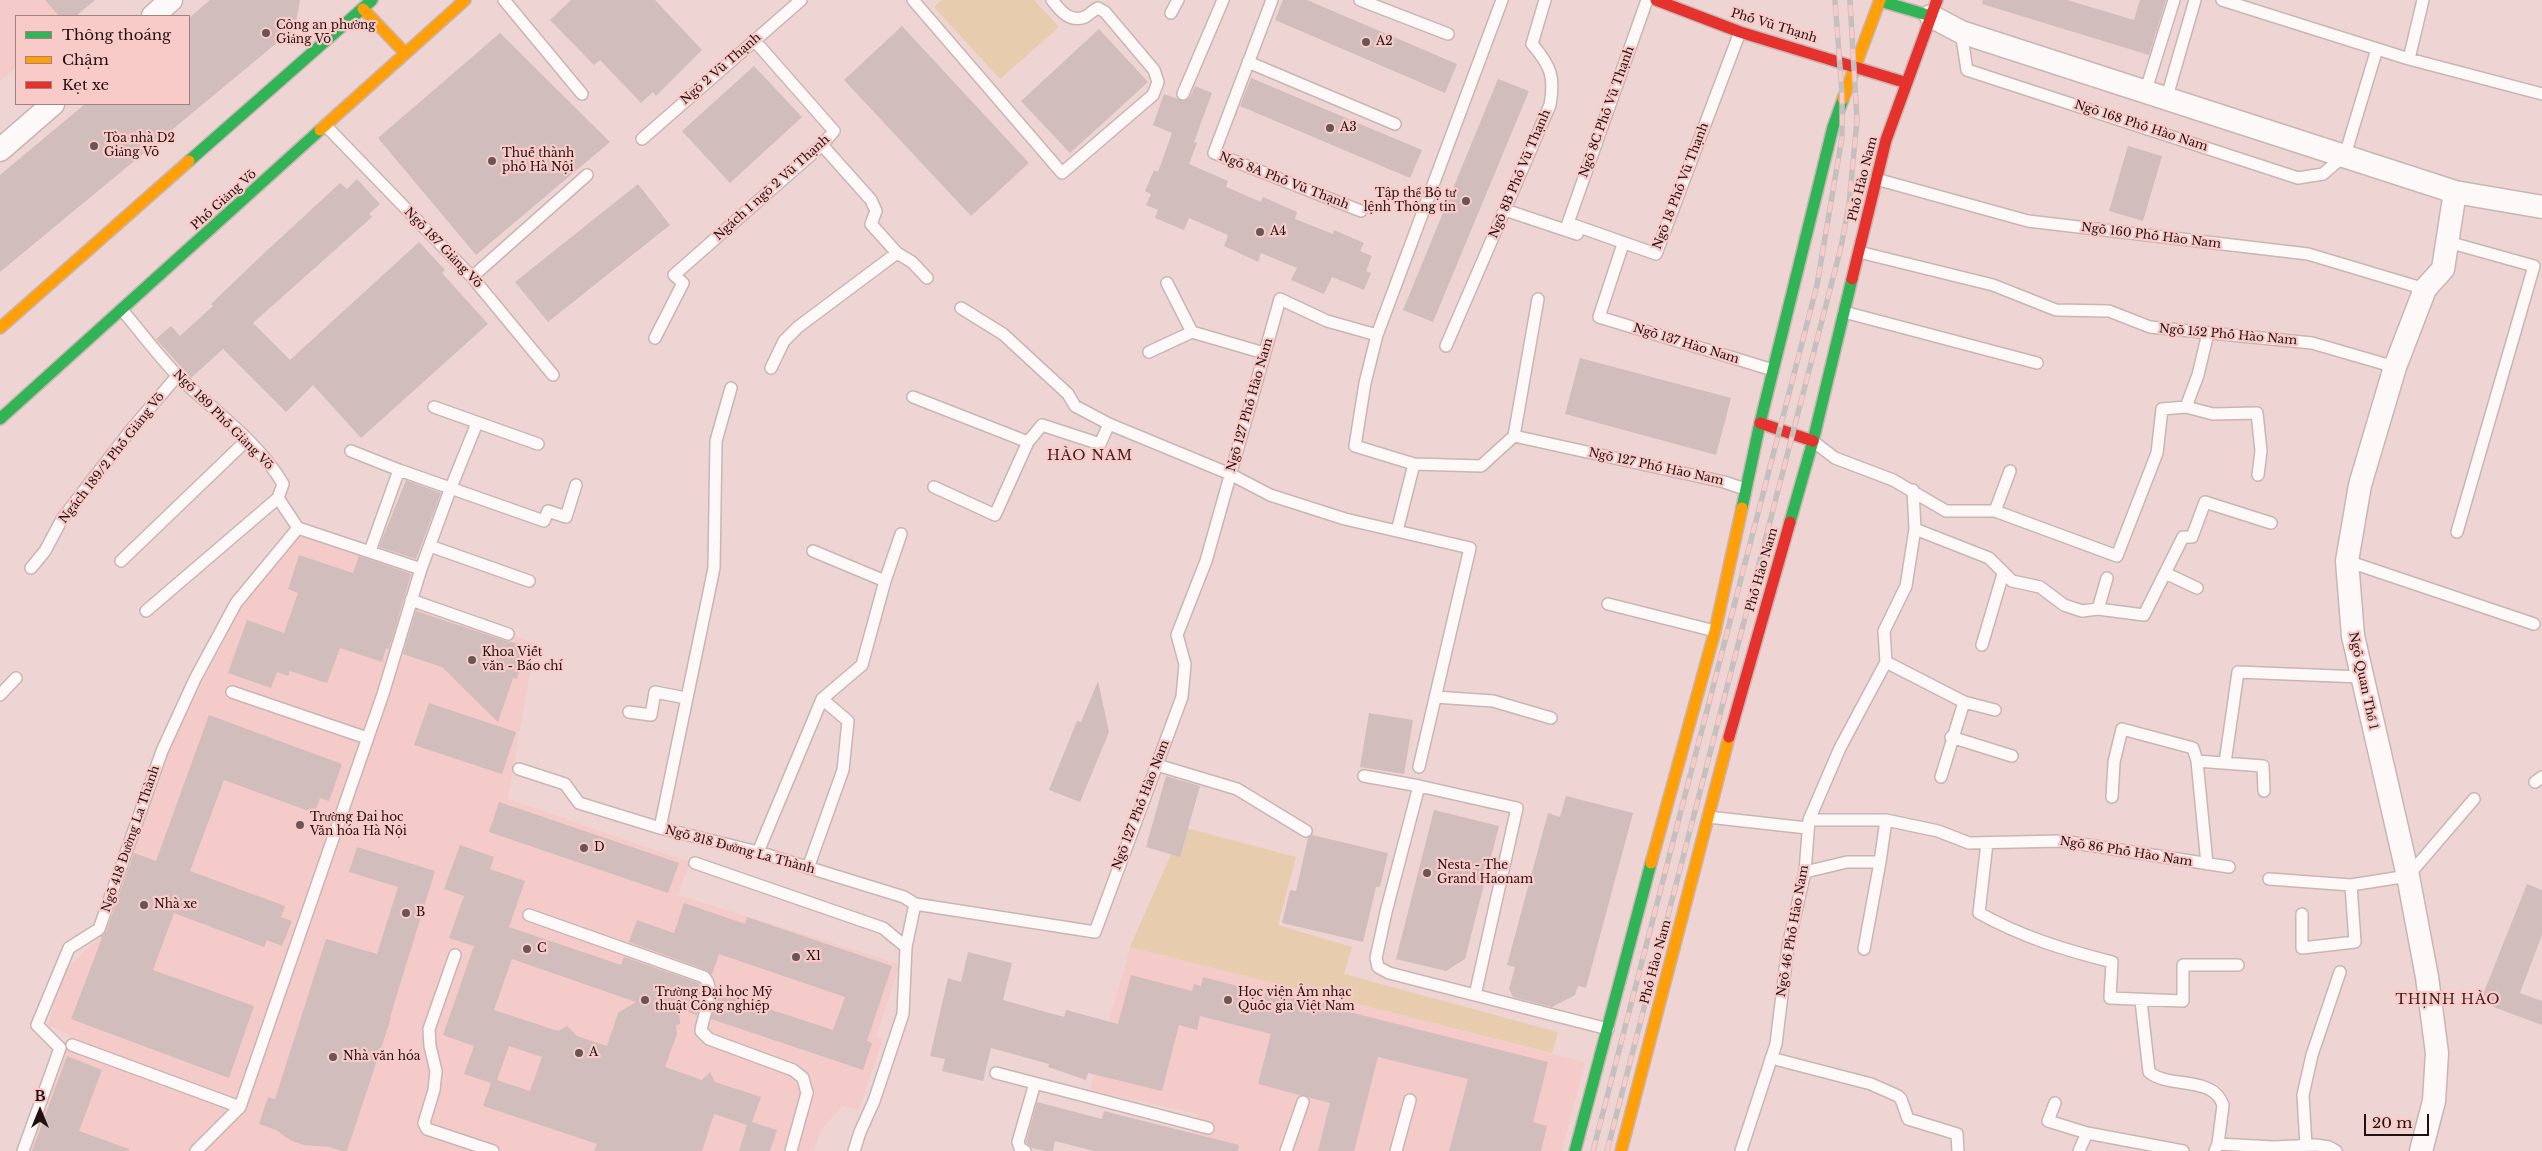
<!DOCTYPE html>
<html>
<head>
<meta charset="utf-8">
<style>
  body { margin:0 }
  #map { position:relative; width:2542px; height:1151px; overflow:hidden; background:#eed5d3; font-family:"Libre Baskerville",serif }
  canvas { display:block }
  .legend { position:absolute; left:15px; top:15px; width:175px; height:90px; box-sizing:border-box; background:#f9cbc8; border:1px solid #a3817e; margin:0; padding:6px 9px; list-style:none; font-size:15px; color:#211110 }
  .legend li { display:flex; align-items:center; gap:10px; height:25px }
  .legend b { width:25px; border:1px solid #a3817e }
  .north { position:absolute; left:15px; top:1086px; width:50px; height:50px; -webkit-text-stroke:4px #f9cbc8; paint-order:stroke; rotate:0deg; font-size:14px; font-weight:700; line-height:20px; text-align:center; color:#211110 }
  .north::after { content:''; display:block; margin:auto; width:18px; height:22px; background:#211110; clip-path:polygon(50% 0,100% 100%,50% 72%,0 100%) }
  .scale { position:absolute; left:2364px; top:1114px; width:65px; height:22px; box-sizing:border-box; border:2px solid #211110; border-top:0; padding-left:6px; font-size:15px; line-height:18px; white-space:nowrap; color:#211110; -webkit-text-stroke:4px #f9cbc8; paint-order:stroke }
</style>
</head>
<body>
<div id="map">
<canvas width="2542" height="1151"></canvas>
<ul class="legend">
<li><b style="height:6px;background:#30b455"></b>Thông thoáng</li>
<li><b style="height:6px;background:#ff9f0a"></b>Chậm</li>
<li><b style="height:6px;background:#e5322d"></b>Kẹt xe</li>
</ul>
<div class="north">B</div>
<div class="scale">20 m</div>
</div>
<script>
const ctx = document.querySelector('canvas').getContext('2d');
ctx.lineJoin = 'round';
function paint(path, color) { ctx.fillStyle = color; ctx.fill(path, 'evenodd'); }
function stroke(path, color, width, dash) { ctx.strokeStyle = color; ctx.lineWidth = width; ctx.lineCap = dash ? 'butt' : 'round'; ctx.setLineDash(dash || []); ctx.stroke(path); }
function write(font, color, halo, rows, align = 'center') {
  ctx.font = font + ' "Libre Baskerville",serif'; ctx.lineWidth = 4.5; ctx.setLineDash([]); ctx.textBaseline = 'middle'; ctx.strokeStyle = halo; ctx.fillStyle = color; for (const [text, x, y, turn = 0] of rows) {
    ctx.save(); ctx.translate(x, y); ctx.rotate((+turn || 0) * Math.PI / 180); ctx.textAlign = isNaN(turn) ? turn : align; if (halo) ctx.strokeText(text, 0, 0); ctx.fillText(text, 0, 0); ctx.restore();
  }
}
const built = new Path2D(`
  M 0,0 L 95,0 L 76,16 L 16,16 L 16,67 L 0,81 Z
  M 302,533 L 415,572 L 406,601 L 535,643 L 508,799 L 690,862 L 678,895 L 900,964 L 876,1036 L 883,1039 L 859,1110 L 843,1106 L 820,1131 L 814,1151 L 28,1151 L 70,1035 L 48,1025 L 62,973 L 100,937 L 165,756 L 240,609 Z
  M 1130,947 L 1585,1062 L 1562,1151 L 1187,1151 L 1197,1114 L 1090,1090 Z`);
const green = new Path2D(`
  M 942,0 L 1034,0 L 1059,27 L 1000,79 L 934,7 Z
  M 1183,827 L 1296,857 L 1278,925 L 1352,947 L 1344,974 L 1558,1032 L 1552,1053 L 1130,947 Z`);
const building = new Path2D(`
  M 45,0 L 95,0 L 76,16 L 59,16 Z
  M 210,0 L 300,0 L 295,28 L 0,272 L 0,175 L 85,104 L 189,104 L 189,18 Z
  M 571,0 L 655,0 L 702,50 L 656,96 L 653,92 L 641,103 L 600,60 L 594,65 L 550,20 Z
  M 1283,0 L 1307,0 L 1457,64 L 1445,93 L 1275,20 Z
  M 1983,0 L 2067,0 L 2134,20 L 2140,0 L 2166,0 L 2149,55 L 1982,4 Z
  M 902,26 L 1029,163 L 971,216 L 844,80 Z
  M 1099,29 L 1148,82 L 1070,153 L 1021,101 Z
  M 500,33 L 610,142 L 476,255 L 378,138 Z
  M 754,66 L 802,117 L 730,183 L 682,131 Z
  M 1251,78 L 1422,150 L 1410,178 L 1240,106 Z
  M 1498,79 L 1529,91 L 1433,322 L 1403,310 Z
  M 1195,86 L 1212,93 L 1194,142 L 1197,143 L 1189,164 L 1228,181 L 1226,187 L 1261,202 L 1263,197 L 1297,212 L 1295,219 L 1333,234 L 1334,230 L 1364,243 L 1360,251 L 1372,256 L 1366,271 L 1371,273 L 1364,290 L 1332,277 L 1324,294 L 1291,280 L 1297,268 L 1261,253 L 1258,262 L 1224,246 L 1228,235 L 1189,218 L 1184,230 L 1155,218 L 1158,210 L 1146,205 L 1151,194 L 1145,191 L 1154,170 L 1158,172 L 1172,133 L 1153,125 L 1164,94 L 1184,101 L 1190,97 Z
  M 2128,146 L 2162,156 L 2143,221 L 2109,211 Z
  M 357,179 L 380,204 L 369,214 L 372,217 L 253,323 L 290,360 L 419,242 L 445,270 L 442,273 L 488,324 L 361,438 L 313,385 L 286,412 L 223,349 L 191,378 L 156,339 L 171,326 L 180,336 L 213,306 L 211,304 L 260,257 L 340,183 L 347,189 Z
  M 638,184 L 670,225 L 548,322 L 515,282 Z
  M 1580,358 L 1731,398 L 1716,455 L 1565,414 Z
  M 406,480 L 441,493 L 416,559 L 379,547 Z
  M 299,555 L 353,573 L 359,556 L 411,574 L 389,649 L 386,648 L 382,662 L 340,648 L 327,683 L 290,671 L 288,676 L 277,672 L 271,688 L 228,673 L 247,620 L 284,633 L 298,593 L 288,589 Z
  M 416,611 L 506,641 L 528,646 L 517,679 L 513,678 L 498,722 L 442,667 L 403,654 Z
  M 1098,681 L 1109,732 L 1080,802 L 1049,790 L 1077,721 L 1081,722 Z
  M 429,703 L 516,732 L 502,774 L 414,745 Z
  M 1369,713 L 1413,720 L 1404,774 L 1360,767 Z
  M 209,715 L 342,764 L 329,801 L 320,798 L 314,813 L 224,780 L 190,871 L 285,906 L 281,917 L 292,921 L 282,946 L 267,940 L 264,947 L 174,913 L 153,970 L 254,1006 L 229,1078 L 71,1019 L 102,938 L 100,937 L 106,932 L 134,853 L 156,861 Z
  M 1166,776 L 1200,786 L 1180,857 L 1146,847 Z
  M 1566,796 L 1633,813 L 1586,988 L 1578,986 L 1575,995 L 1552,1007 L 1513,997 L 1509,989 L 1515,967 L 1507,965 L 1548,813 L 1560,817 Z
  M 499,802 L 679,863 L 668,893 L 489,832 Z
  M 1434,810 L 1499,826 L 1465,959 L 1446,971 L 1396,959 Z
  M 1312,835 L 1388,853 L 1380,887 L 1376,887 L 1363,942 L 1282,923 L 1290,890 L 1296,891 L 1308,838 Z
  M 460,845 L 494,857 L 490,869 L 525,881 L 509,927 L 621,965 L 624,957 L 699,983 L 702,995 L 697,1015 L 679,1009 L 680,1024 L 676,1025 L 677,1034 L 665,1067 L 702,1080 L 710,1072 L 715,1082 L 761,1097 L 752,1122 L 777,1130 L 770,1151 L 739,1151 L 747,1125 L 714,1114 L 702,1151 L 594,1151 L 597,1144 L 483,1106 L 491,1083 L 464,1074 L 474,1046 L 443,1035 L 474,946 L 449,938 L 464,896 L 444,889 ZM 512,959 L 636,1002 L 618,1013 L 607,1046 L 577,1036 L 567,1026 L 558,1031 L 494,1010 ZM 509,1046 L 542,1057 L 530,1091 L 497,1080 Z
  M 357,847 L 435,871 L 390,1017 L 391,1018 L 347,1151 L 341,1151 L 329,1147 L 304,1145 L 290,1140 L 276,1130 L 259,1124 L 268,1097 L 275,1099 L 326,939 L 377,954 L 398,887 L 349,872 Z
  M 2527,884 L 2542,890 L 2542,935 L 2520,993 L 2542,1001 L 2542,1025 L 2480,1002 Z
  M 684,903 L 745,924 L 747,917 L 892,966 L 867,1041 L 872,1043 L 863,1070 L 711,1019 L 717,992 L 833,1030 L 845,997 L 719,954 L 712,975 L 706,970 L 629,942 L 637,920 L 674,933 Z
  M 968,952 L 1012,963 L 1003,1000 L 1064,1017 L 1066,1010 L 1118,1024 L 1131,975 L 1192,991 L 1194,984 L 1201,986 L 1203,977 L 1280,997 L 1282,992 L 1342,1007 L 1341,1010 L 1548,1062 L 1533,1122 L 1547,1126 L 1541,1151 L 1449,1151 L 1468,1079 L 1378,1057 L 1354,1151 L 1318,1151 L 1330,1103 L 1258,1084 L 1271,1034 L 1200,1016 L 1197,1030 L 1179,1025 L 1162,1091 L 1088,1073 L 1086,1080 L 1048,1067 L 1049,1064 L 991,1048 L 983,1081 L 942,1071 L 945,1059 L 930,1056 L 948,978 L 961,982 Z
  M 67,1056 L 102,1070 L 79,1131 L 129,1149 L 129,1151 L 32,1151 Z
  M 1037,1102 L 1102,1119 L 1104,1111 L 1239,1145 L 1238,1151 L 1094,1151 L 1055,1141 L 1053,1151 L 1045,1151 L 1032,1148 L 1026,1142 Z`);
const lane = new Path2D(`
  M 504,0 L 582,94
  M 913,0 L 1062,173 L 1153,95 L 1158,82 L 1154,70 L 1105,12 L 1098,8 C 1093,10 1089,15 1085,17 C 1069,23 1060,10 1052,0
  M 1272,0 L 1214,153 L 1361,211
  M 1360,0 L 1448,34
  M 1502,0 L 1377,335 L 1365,383 L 1355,446 L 1414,464 L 1481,466 L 1514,436
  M 1647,0 L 1568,223 L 1656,254 L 1740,32
  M 2222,0 L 2409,59 L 2542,94
  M 1171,13 L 1178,0
  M 1961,32 L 1967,70 L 2298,178 L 2323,174 L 2345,155 L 2377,49
  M 2409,59 L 2423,0
  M 1248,62 L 1395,124
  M 2145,93 L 2174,0
  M 1183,94 L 1223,0
  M 2166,100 L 2195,0
  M 327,127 L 472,277 L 553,375
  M 642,139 L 801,0
  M 1876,179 L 2028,221 L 2308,254 L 2425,289
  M 1505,210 L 1577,234
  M 2448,242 L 2534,266 L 2457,532
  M 1623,244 L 1599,317 L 1773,370
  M 1859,252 L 1993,285 L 2056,310 L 2109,311 L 2150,327 L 2312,343 L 2395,367
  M 897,253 L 912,262 L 927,278
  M 472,277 L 587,175
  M 1167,283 L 1192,332 L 1264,353
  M 961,308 L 1003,334 L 1068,394 L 1075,406 L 1109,424
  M 122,310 C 141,332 159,357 179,377 C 214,411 259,442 283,484 L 278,498 L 298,528 L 421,569
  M 1844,312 L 2037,363
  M 655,338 L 683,283 L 674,275 L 822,145 L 834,131 L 754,40
  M 1446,346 L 1550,105 C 1555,77 1551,66 1532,44 L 1545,0
  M 1149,352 L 1192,332
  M 771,368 L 784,341 L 798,327 L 897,253 L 871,224 L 876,211 L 871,200 L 822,145
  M 913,397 L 1028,442 L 1042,425 L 1100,444 L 1109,424 L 1230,474 L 1270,495 L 1345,519 L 1470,548 L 1419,767
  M 434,407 L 538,444
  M 2186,407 L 2198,375 L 2208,333
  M 1514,436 L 1724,482 L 1745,489
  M 1514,436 L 1538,299
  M 1814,442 L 1835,458 L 1893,480 L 1946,511 L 1995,511 L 2117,556 L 2157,453 L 2162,409 L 2186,407 L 2213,414 L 2257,413 L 2261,451 L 2258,475
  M 351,451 L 399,470
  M 934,487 L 995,515 L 1028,442
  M 1995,511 L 2010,471
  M 1915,529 L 1989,558 L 2012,581 L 2040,587 L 2064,605 L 2082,611 L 2098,609 L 2144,615 L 2183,537 L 2192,537 L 2205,502 L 2271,523
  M 1397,531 L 1414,464
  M 430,546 L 529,581
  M 370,551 L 399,470 L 544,521 L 548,511 L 566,517 L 576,485
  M 813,551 L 885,581
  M 121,561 L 247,440
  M 2347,561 L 2534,624
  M 31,568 L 45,551 L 62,519 L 130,431 L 178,375
  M 2165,573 L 2197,588
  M 411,600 L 508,634
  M 1608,604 L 1715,631
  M 2098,609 L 2107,578
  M 146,611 L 278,498
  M 1982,645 L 2003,574
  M 1886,662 L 1964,702 L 1941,777
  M 232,692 L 367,738
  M 0,695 L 16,678
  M 1435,697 L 1493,701 L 1551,718
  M 1964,702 L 1995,710
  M 629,712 L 651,715 L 655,692 L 686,698
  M 1951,737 L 2012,756
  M 2197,761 L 2263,766 L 2264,791
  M 2225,763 L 2238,672 L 2361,677
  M 1157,765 L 1237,789 L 1306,831
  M 519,769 L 565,784 L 579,803 L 660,828 L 758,852 L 904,897 L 915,904 L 1095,932 L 1182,697 L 1185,664 L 1177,635 L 1206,561 L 1280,299 L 1327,321 L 1377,335
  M 1364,776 L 1419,786 L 1386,912 L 1376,958 L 1378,967 L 1389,973 L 1608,1029
  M 2535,782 L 2542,777
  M 1419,786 L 1517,808 L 1475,995
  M 2112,797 L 2114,762 L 2122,729 L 2193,748 L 2197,761 L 2207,864
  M 1708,817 L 1807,828
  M 1809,820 L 1886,820 L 1938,831 L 1969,843 L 2062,841 L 2229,867
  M 660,828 L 714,568 L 716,441 L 731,388
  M 1987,843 L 1979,913 C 2022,937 2065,950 2112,962 L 2110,998 L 2183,1001 L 2183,965 L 2238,965
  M 758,852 L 822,699 L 862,665 L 885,581 L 901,534
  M 695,863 L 883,928 L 906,947
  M 808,868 L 843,770 L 848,721 L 822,699
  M 1805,872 L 1847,862 L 1880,862 L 1886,820
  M 2269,879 L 2351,885 L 2408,876 L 2474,799
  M 2302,914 L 2302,948 L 2355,942 L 2351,885
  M 529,915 L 704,977 C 717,990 703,1014 701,1031 L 709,1039 L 793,1070 L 803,1078 L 807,1093 L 791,1151
  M 1864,949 L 1880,862
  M 455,955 L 429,1029 L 430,1046 L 436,1071 L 434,1090 L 424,1123 L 427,1129 L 493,1151
  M 2141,1001 L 2149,1072 C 2169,1089 2213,1075 2223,1105 L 2218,1144 L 2215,1151
  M 72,1045 L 240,1107
  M 1771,1058 L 1871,1084 L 1898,1096 L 1901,1099 L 1908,1119 L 1957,1134 L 1958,1151
  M 996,1073 L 1208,1128
  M 2055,1103 L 2048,1121 L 2087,1133
  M 2218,1144 L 2273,1147 L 2316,1145 L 2329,1147 L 2336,1151
  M 23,1151 L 60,1048 L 37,1025 L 69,948 L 99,929 L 162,751 L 195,679 L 236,603 L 298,528
  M 196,1151 L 240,1107 L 383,694 L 421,569 L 450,490 L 477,423
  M 854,1151 L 860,1132 L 874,1101 L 903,1014 L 906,947 L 915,904
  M 1025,1151 L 1020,1148 L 1018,1142 L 1035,1083
  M 1286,1151 L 1303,1102
  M 1396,1151 L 1410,1100
  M 1741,1151 L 1776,1044 L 1788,946 L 1805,872 L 1809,820 L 1840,748 L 1886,662 L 1884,631 L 1906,586 L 1915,529 L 1913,490
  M 2079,1151 L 2087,1133 L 2183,1151
  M 2304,1151 L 2306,1146 L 2303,1095 L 2312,1055 L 2340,972`);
const street = new Path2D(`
  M 153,16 L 171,0
  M 1931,16 L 1961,32 L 2455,192 L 2542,207
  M 0,150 L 53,104
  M 2421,1151 L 2434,1101 L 2437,1053 L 2427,977 L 2408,876 L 2353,636 L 2347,561 L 2360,485 L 2395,367 L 2425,289 L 2443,269 L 2455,192`);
const fast = new Path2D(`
  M 1880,1 L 1931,16
  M 189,161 L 372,0
  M 0,419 L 320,130
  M 1742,508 L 1760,423 L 1833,127 L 1843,99
  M 1790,522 L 1813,441 L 1852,279
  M 1575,1151 L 1651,863`);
const slow = new Path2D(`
  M 363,9 L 405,53
  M 1843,99 L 1880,0
  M 320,130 L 465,0
  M 0,328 L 189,161
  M 1651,863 L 1715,631 L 1742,508
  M 1621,1151 L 1729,737`);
const jam = new Path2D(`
  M 1656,0 L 1740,32 L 1907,83
  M 1852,279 L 1886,140 L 1937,0
  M 1760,423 L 1813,441
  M 1729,737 L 1790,522`);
const rail = new Path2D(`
  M 1593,1151 L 1817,285 L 1842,137 L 1842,94 L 1835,0
  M 1607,1151 L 1841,247 L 1849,205 L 1857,120 L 1850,0`);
const markers = [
  [266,33,5,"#695654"],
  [1366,42,5,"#695654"],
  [1330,128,5,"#695654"],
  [94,146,5,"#695654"],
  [492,161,5,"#695654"],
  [1466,201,5,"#695654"],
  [1260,232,5,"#695654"],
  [472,660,5,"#695654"],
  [300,825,5,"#695654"],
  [584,848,5,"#695654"],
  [1427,873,5,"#695654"],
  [144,905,5,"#695654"],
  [406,913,5,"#695654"],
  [527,949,5,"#695654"],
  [796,957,5,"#695654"],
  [645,1000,5,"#695654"],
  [1228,1000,5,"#695654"],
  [579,1053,5,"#695654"],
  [333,1057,5,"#695654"]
];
const poiNames = [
  ["Công an phường",276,26],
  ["Giảng Võ",276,40],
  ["A2",1376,42],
  ["A3",1340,128],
  ["Tòa nhà D2",104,139],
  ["Giảng Võ",104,153],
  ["Thuế thành",502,154],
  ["phố Hà Nội",502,168],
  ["Tập thể Bộ tư",1456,194,"right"],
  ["lệnh Thông tin",1456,208,"right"],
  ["A4",1270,232],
  ["Khoa Viết",482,653],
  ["văn - Báo chí",482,667],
  ["Trường Đại học",310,818],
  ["Văn hóa Hà Nội",310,832],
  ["D",594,848],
  ["Nesta - The",1437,866],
  ["Grand Haonam",1437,880],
  ["Nhà xe",154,905],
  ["B",416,913],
  ["C",537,949],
  ["X1",806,957],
  ["Trường Đại học Mỹ",655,993],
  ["thuật Công nghiệp",655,1007],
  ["Học viện Âm nhạc",1238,993],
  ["Quốc gia Việt Nam",1238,1007],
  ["A",589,1053],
  ["Nhà văn hóa",343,1057]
];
const streetNames = [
  ["Phố Vũ Thạnh",1774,26,17],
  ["Ngõ 2 Vũ Thạnh",721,69,-41],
  ["Ngõ 8C Phố Vũ Thạnh",1607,112,-70],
  ["Ngõ 168 Phố Hào Nam",2141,126,18],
  ["Ngõ 8B Phố Vũ Thạnh",1520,174,-67],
  ["Phố Hào Nam",1863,179,-76],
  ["Ngõ 8A Phố Vũ Thạnh",1284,181,21],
  ["Ngõ 18 Phố Vũ Thạnh",1681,186,-69],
  ["Ngách 1 ngõ 2 Vũ Thạnh",772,188,-42],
  ["Phố Giảng Võ",224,200,-42],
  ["Ngõ 160 Phố Hào Nam",2151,236,7],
  ["Ngõ 187 Giảng Võ",443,248,46],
  ["Ngõ 152 Phố Hào Nam",2228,335,5],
  ["Ngõ 137 Hào Nam",1686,344,17],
  ["Ngõ 127 Phố Hào Nam",1250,405,-74],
  ["Ngõ 189 Phố Giảng Võ",223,420,45],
  ["Ngách 189/2 Phố Giảng Võ",112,458,-52],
  ["Ngõ 127 Phố Hào Nam",1656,467,12],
  ["Phố Hào Nam",1762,570,-74],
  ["Ngõ Quan Thổ 1",2363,681,78],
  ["Ngõ 127 Phố Hào Nam",1141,805,-69],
  ["Ngõ 418 Đường La Thành",131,839,-71],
  ["Ngõ 318 Đường La Thành",740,850,15],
  ["Ngõ 86 Phố Hào Nam",2126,852,9],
  ["Ngõ 46 Phố Hào Nam",1793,931,-80],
  ["Phố Hào Nam",1656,962,-75]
];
const neighbourhoodNames = [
  ["HÀO NAM",1090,456],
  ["THỊNH HÀO",2448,1000]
];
paint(built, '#f4cbc8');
paint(green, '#e7ccae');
paint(building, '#d1bdbc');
stroke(lane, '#c8b5b4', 14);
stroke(street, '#c8b5b4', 25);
stroke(fast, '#c8b5b4', 14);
stroke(slow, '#c8b5b4', 14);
stroke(jam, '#c8b5b4', 14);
stroke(lane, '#fcf9f8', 11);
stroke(street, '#fcf9f8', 22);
stroke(fast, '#30b455', 11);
stroke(slow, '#ff9f0a', 11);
stroke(jam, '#e5322d', 11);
stroke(rail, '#c6bfbf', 5.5);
stroke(rail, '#f9cbc8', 4, [11]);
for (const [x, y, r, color] of markers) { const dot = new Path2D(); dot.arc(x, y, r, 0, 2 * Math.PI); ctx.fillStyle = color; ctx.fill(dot); stroke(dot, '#f9cbc8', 2); }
write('12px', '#211110', '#f9cbc8', poiNames, 'left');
write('12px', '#211110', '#f9cbc8', streetNames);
ctx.letterSpacing = '1px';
write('14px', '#42201f', '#f9cbc8', neighbourhoodNames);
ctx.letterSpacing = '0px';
</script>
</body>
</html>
